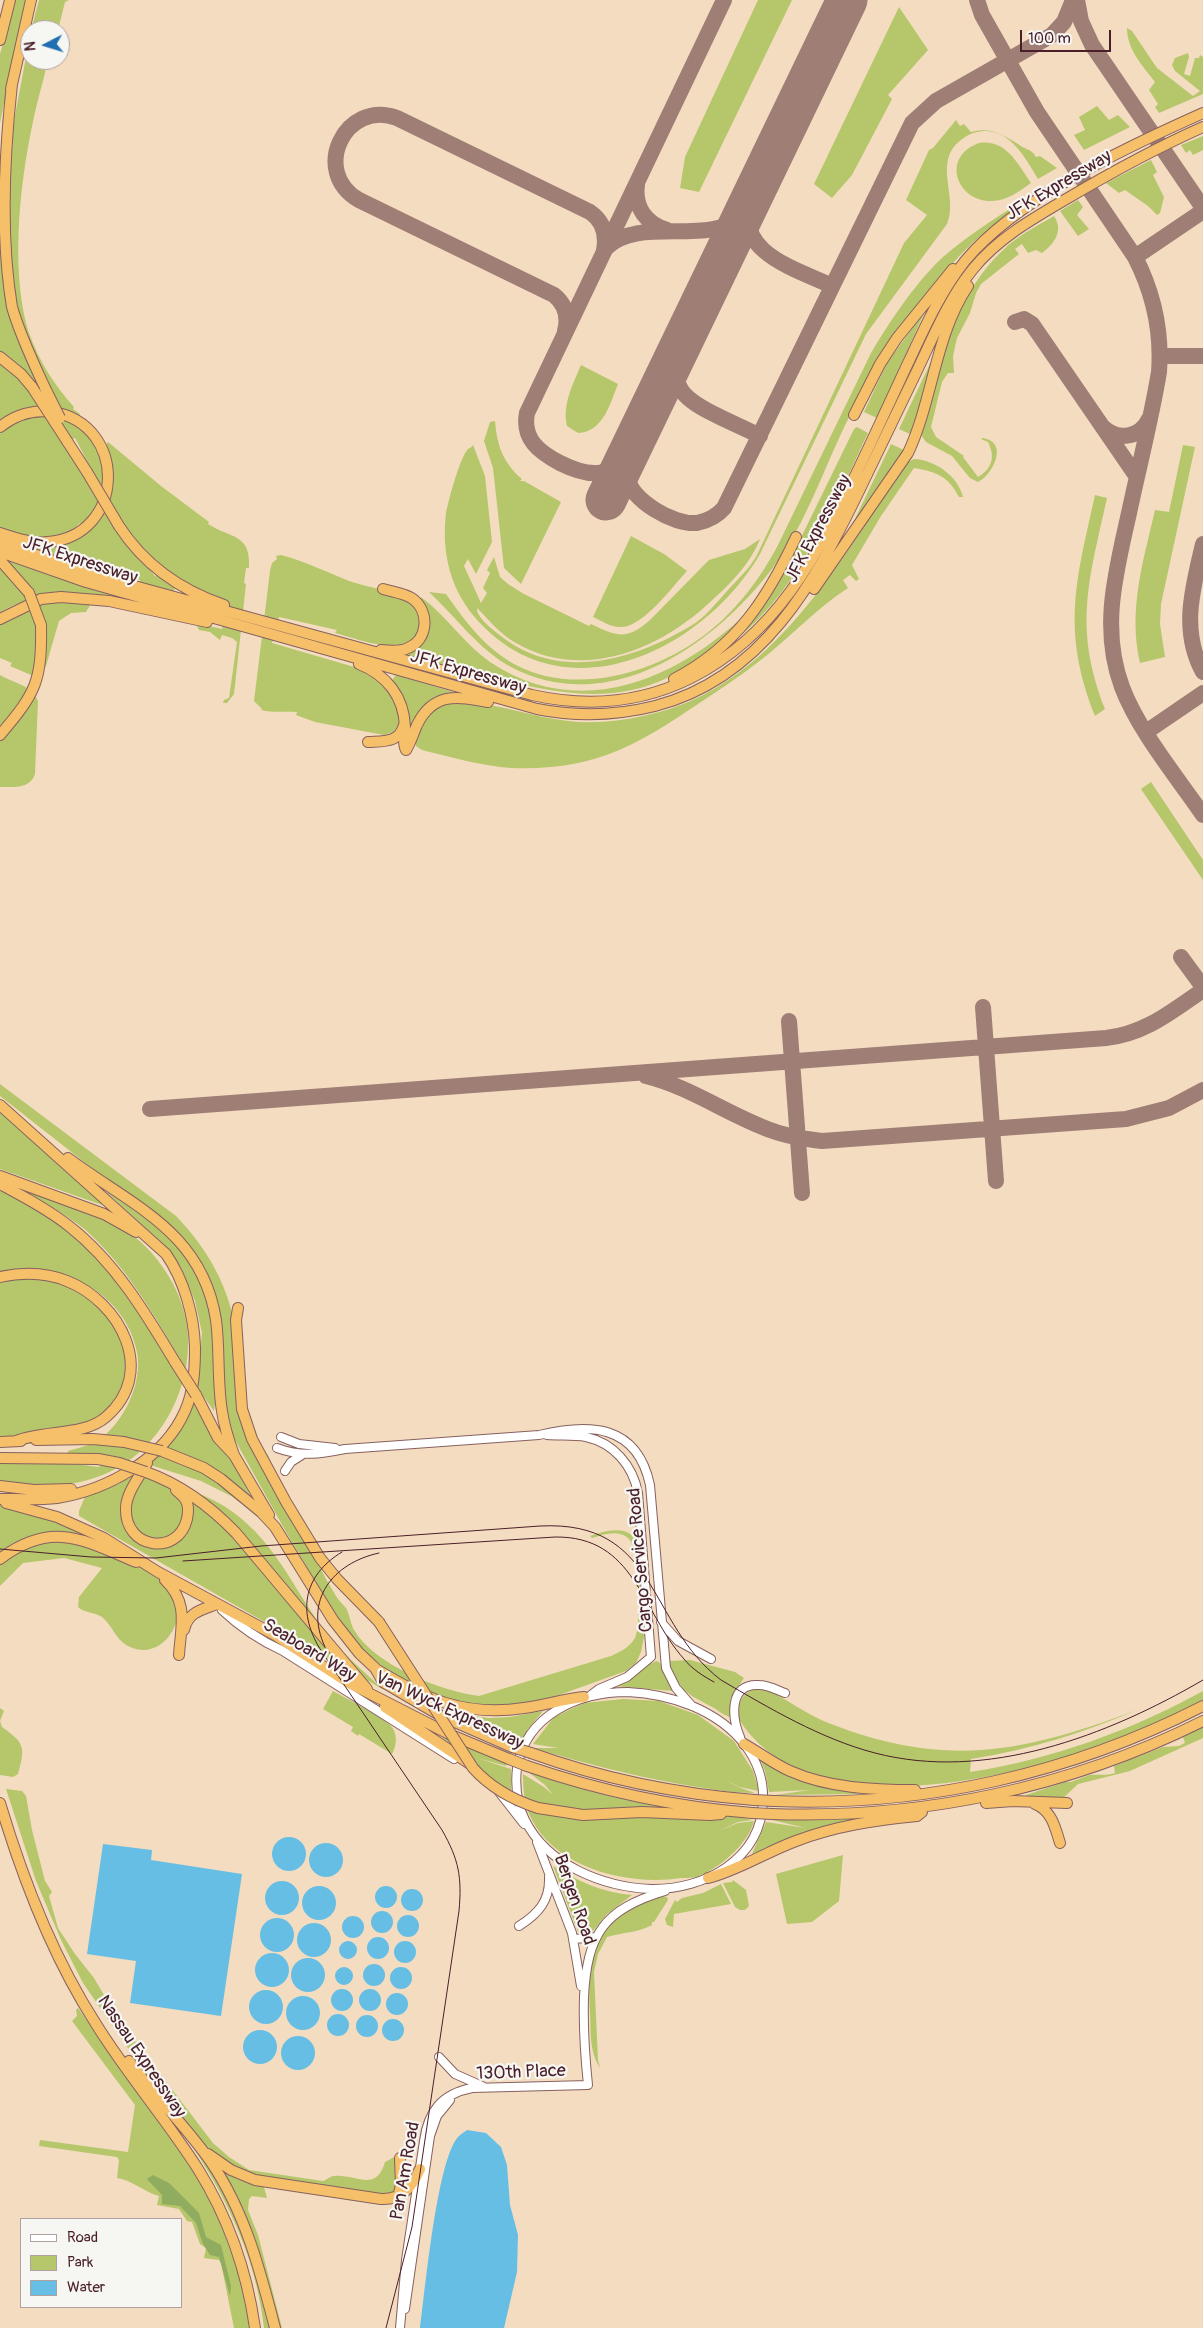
<!DOCTYPE html>
<html>
<head>
<meta charset="utf-8">
<style>
  body { margin:0 }
  #map { position:relative; width:1203px; height:2328px; overflow:hidden; background:#f4dcc0; font-family:Pangolin,sans-serif }
  canvas { display:block }
  .legend { position:absolute; left:20px; top:2218px; width:162px; height:90px; box-sizing:border-box; background:#f6f6f2; border:1px solid #b1a0a2; margin:0; padding:6px 9px; list-style:none; font-size:15px; color:#4a1f2b }
  .legend li { display:flex; align-items:center; gap:10px; height:25px }
  .legend b { width:25px; border:1px solid #b1a0a2 }
  .north { position:absolute; left:20px; top:20px; width:50px; height:50px; box-sizing:border-box; background:#f6f6f2; border:1px solid #b1a0a2; border-radius:50%; rotate:265deg; font-size:14px; font-weight:700; line-height:20px; text-align:center; color:#4a1f2b }
  .north::after { content:''; display:block; margin:auto; width:18px; height:22px; background:#1f6fb2; clip-path:polygon(50% 0,100% 100%,50% 72%,0 100%) }
  .scale { position:absolute; left:1020px; top:30px; width:91px; height:22px; box-sizing:border-box; border:2px solid #4a1f2b; border-top:0; padding-left:6px; font-size:15px; line-height:18px; white-space:nowrap; color:#4a1f2b; -webkit-text-stroke:4px #f6f6f2; paint-order:stroke }
</style>
</head>
<body>
<div id="map">
<canvas width="1203" height="2328"></canvas>
<ul class="legend">
<li><b style="height:6px;background:#fff"></b>Road</li>
<li><b style="height:14px;background:#b5c76a"></b>Park</li>
<li><b style="height:14px;background:#66bee4"></b>Water</li>
</ul>
<div class="north">N</div>
<div class="scale">100 m</div>
</div>
<script>
const ctx = document.querySelector('canvas').getContext('2d');
ctx.lineJoin = 'round';
function paint(path, color) { ctx.fillStyle = color; ctx.fill(path, 'evenodd'); }
function stroke(path, color, width, dash) { ctx.strokeStyle = color; ctx.lineWidth = width; ctx.lineCap = dash ? 'butt' : 'round'; ctx.setLineDash(dash || []); ctx.stroke(path); }
function write(font, color, halo, rows, align = 'center') {
  ctx.font = font + ' Pangolin,sans-serif'; ctx.lineWidth = 4.5; ctx.setLineDash([]); ctx.textBaseline = 'middle'; ctx.strokeStyle = halo; ctx.fillStyle = color; for (const [text, x, y, turn = 0] of rows) {
    ctx.save(); ctx.translate(x, y); ctx.rotate((+turn || 0) * Math.PI / 180); ctx.textAlign = isNaN(turn) ? turn : align; if (halo) ctx.strokeText(text, 0, 0); ctx.fillText(text, 0, 0); ctx.restore();
  }
}
const green = new Path2D(`
  M 15,0 L 25,0 L 0,123 L 0,54 Z
  M 39,0 L 69,0 L 65,2 L 58,30 L 31,30 Z
  M 758,0 L 792,0 L 699,192 L 680,188 L 685,157 Z
  M 899,7 L 928,50 L 888,95 L 892,99 L 852,175 L 832,198 L 814,184 Z
  M 1127,28 L 1132,31 L 1157,68 L 1193,96 L 1200,91 L 1175,71 L 1172,65 L 1175,58 L 1188,53 L 1189,57 L 1184,74 L 1190,76 L 1195,58 L 1199,58 L 1200,55 L 1203,57 L 1203,94 L 1159,113 L 1155,107 L 1158,104 L 1149,90 L 1155,82 C 1143,66 1127,50 1127,28 Z
  M 30,36 L 30,60 L 48,60 C 46,66 45,74 43,81 C 23,152 7,262 29,333 C 39,361 54,385 74,407 L 73,409 L 80,414 L 78,417 L 70,411 L 69,413 C 45,403 23,415 0,424 L 0,361 L 28,387 L 55,401 L 19,315 L 13,294 L 9,269 L 9,147 L 13,147 L 12,131 Z
  M 1097,106 L 1109,120 L 1118,115 L 1130,127 L 1084,150 L 1074,135 L 1085,130 L 1079,117 Z
  M 956,120 L 960,126 L 964,124 L 971,132 C 991,127 1001,134 1018,144 C 1025,150 1031,148 1036,157 L 1040,156 L 1057,168 L 1038,179 C 1026,159 1012,132 986,131 C 977,131 968,134 961,140 C 932,162 959,197 947,224 L 866,334 L 760,554 C 704,650 567,717 479,622 C 451,592 441,554 446,513 C 448,502 460,457 468,449 C 470,448 472,447 473,445 L 485,476 L 492,542 L 476,574 L 468,559 L 464,566 L 481,603 L 487,593 L 483,588 L 490,573 L 487,570 L 494,557 L 500,577 L 508,584 L 524,594 L 589,626 L 591,624 C 616,636 627,641 650,620 L 709,560 L 745,549 L 760,539 C 750,565 728,586 708,604 C 657,651 581,681 516,643 C 500,634 489,620 477,608 C 476,617 493,630 501,636 C 559,682 633,660 689,627 C 704,619 717,602 728,590 C 738,579 750,568 757,555 L 904,243 L 927,215 L 906,200 L 929,150 L 933,148 Z
  M 1203,136 L 1203,150 L 1193,155 L 1190,150 L 1186,153 L 1181,145 Z
  M 979,143 C 1006,139 1018,164 1031,183 C 1021,190 1012,197 1000,200 C 960,209 937,158 979,143 Z
  M 1151,160 L 1157,172 L 1153,175 L 1164,197 L 1160,213 L 1157,215 L 1148,206 L 1125,190 L 1119,193 L 1106,183 Z
  M 1078,200 L 1083,207 L 1077,215 L 1089,229 L 1078,236 L 1060,211 Z
  M 1016,205 L 1018,206 C 990,226 961,251 940,279 C 924,300 910,322 896,343 C 884,361 870,378 860,397 C 831,447 815,504 784,552 C 728,636 615,722 511,667 C 478,649 456,617 429,592 L 446,594 C 465,621 484,647 514,664 C 576,698 661,672 712,629 C 740,606 760,578 777,547 L 871,353 C 890,321 916,282 943,257 C 966,237 991,221 1016,205 Z
  M 1054,216 C 1064,231 1054,244 1042,253 L 1036,250 L 1028,253 L 1022,244 L 1015,249 L 1019,254 L 981,284 L 976,293 L 970,313 L 957,338 L 953,356 L 954,373 L 948,373 L 942,382 L 931,427 L 936,437 L 964,456 L 963,457 L 978,477 C 993,468 995,456 988,442 L 981,439 L 982,438 C 1009,441 994,474 978,482 L 970,478 L 952,456 L 926,442 L 921,435 L 920,428 C 940,365 953,297 1003,250 C 1017,236 1037,226 1054,216 Z
  M 0,250 L 3,280 L 9,308 L 38,382 L 35,383 L 18,364 L 4,354 L 0,358 Z
  M 925,311 L 877,418 L 864,412 L 887,363 Z
  M 936,351 L 912,435 L 899,429 Z
  M 581,365 L 618,384 C 610,404 603,432 578,433 L 567,426 C 562,405 573,384 581,365 Z
  M 44,415 C 54,418 66,419 75,423 C 102,437 112,480 97,506 C 94,512 88,518 83,524 L 80,523 C 59,546 26,537 0,528 L 0,434 C 11,420 28,418 44,415 ZM 75,438 L 96,478 L 65,444 Z
  M 495,421 C 497,445 503,463 522,479 L 520,481 L 524,481 L 561,502 L 521,584 L 504,568 L 493,468 L 484,441 L 490,422 Z
  M 857,427 L 868,433 C 830,514 797,596 722,651 L 795,550 L 854,429 Z
  M 108,442 L 161,486 L 209,522 L 208,524 C 231,539 251,533 249,568 L 246,568 L 244,583 L 246,584 L 234,694 L 227,703 L 223,703 L 224,700 L 229,698 L 237,642 L 232,638 L 222,635 L 220,640 L 210,632 L 199,630 L 197,626 L 197,623 L 222,629 L 228,602 C 171,580 147,561 114,508 L 149,568 L 155,576 L 157,575 L 175,587 L 174,591 L 140,582 L 140,580 C 100,574 60,559 24,544 L 92,525 L 111,461 L 105,446 Z
  M 891,444 L 904,450 L 856,524 L 853,523 Z
  M 1183,445 L 1195,447 L 1161,604 L 1160,624 L 1165,657 L 1140,663 C 1128,610 1143,562 1155,510 L 1169,512 Z
  M 914,459 C 935,460 958,476 963,497 L 959,497 C 948,476 937,472 914,468 L 881,516 L 852,565 L 859,579 L 856,581 L 850,575 L 843,580 L 848,588 C 815,609 789,639 757,663 C 739,677 720,689 701,702 C 636,746 594,771 511,768 C 482,766 451,757 422,750 L 416,746 C 415,736 420,730 424,722 C 429,713 435,703 445,702 C 451,701 458,702 464,702 C 500,704 533,717 568,721 C 594,724 622,721 647,715 C 772,689 840,560 906,463 Z
  M 1095,495 L 1107,498 C 1089,580 1073,627 1105,709 L 1095,716 C 1061,630 1076,581 1095,495 Z
  M 631,536 L 664,554 L 687,571 C 672,587 644,626 622,627 C 612,628 602,621 593,617 Z
  M 281,555 C 305,561 328,573 352,582 C 368,587 393,591 407,599 C 415,602 421,612 420,620 C 419,665 360,639 335,633 L 337,630 L 279,617 L 272,643 L 368,671 L 392,692 L 401,717 L 399,725 L 393,732 L 384,735 L 315,722 L 296,715 L 297,712 C 283,711 274,713 261,710 L 262,709 L 254,701 L 270,571 L 272,563 L 277,559 L 276,556 Z
  M 0,558 L 119,598 C 67,591 48,587 0,612 Z
  M 421,597 C 447,616 464,644 490,662 C 581,723 680,678 750,610 C 739,627 726,638 710,650 C 636,712 566,697 480,674 C 455,667 428,661 403,653 L 422,642 Z
  M 47,600 L 92,602 L 86,612 L 71,613 L 59,621 L 46,666 L 42,671 L 31,675 L 10,666 L 12,663 L 0,658 L 0,622 Z
  M 0,675 C 13,683 32,685 38,701 L 35,774 C 30,789 14,787 0,787 Z
  M 396,675 L 460,694 L 448,695 L 408,738 C 407,716 407,697 392,680 Z
  M 1151,782 L 1203,860 L 1203,880 L 1141,789 Z
  M 0,1084 L 176,1216 C 208,1249 230,1288 236,1334 C 239,1354 234,1379 240,1398 C 245,1412 249,1430 256,1442 C 262,1453 268,1449 272,1466 C 293,1510 311,1555 336,1596 C 339,1601 343,1604 346,1608 C 350,1615 350,1623 354,1630 C 375,1665 440,1691 479,1696 L 611,1656 C 621,1651 629,1648 635,1638 C 642,1625 639,1549 629,1539 C 619,1529 604,1534 592,1538 L 590,1536 C 606,1531 627,1524 637,1542 L 644,1637 L 641,1652 L 636,1663 L 626,1671 L 548,1699 L 494,1709 L 433,1697 L 387,1670 L 365,1652 L 346,1632 L 286,1532 L 230,1431 L 226,1418 L 220,1330 L 184,1240 L 151,1208 L 93,1169 L 0,1096 Z
  M 0,1111 L 104,1203 L 102,1205 L 0,1169 Z
  M 0,1186 C 30,1202 61,1219 85,1243 C 124,1281 151,1331 181,1376 L 184,1366 C 157,1320 131,1273 91,1235 C 73,1218 49,1206 28,1193 L 29,1190 C 70,1205 116,1215 147,1248 C 170,1272 187,1304 188,1338 C 190,1396 155,1456 100,1476 C 67,1489 34,1486 0,1481 L 0,1464 L 60,1462 L 99,1467 L 110,1458 L 68,1453 L 68,1451 C 78,1448 92,1445 99,1440 C 124,1422 143,1383 137,1352 C 125,1291 57,1258 0,1273 Z
  M 101,1187 L 169,1234 L 190,1262 L 204,1290 L 212,1316 L 216,1398 L 214,1411 L 198,1389 L 194,1400 L 240,1476 L 262,1519 L 231,1496 L 201,1481 L 150,1465 L 138,1474 C 167,1483 198,1490 224,1506 C 273,1537 290,1583 322,1627 C 339,1651 362,1670 384,1690 L 79,1516 L 79,1511 L 85,1497 L 119,1484 L 144,1466 L 196,1389 L 202,1333 L 195,1301 L 181,1267 L 167,1250 L 168,1248 Z
  M 25,1277 L 54,1280 L 76,1288 L 99,1304 L 118,1326 L 127,1356 L 126,1383 L 100,1426 L 82,1437 L 41,1443 L 0,1446 L 0,1281 Z
  M 0,1503 L 62,1524 L 85,1536 L 63,1533 L 0,1554 Z
  M 47,1540 C 54,1540 62,1539 69,1540 C 93,1543 166,1573 175,1595 C 187,1623 161,1661 130,1647 C 116,1641 113,1626 102,1617 C 95,1612 84,1613 78,1607 L 79,1597 L 102,1568 L 64,1558 L 23,1563 L 0,1586 L 0,1564 L 30,1545 Z
  M 690,1660 L 735,1672 L 744,1678 L 731,1698 L 730,1717 C 725,1716 719,1711 714,1708 C 688,1694 679,1692 669,1661 Z
  M 657,1661 C 664,1664 669,1683 674,1691 L 613,1686 L 647,1665 Z
  M 761,1687 C 785,1697 806,1715 831,1724 C 947,1769 1025,1752 1137,1710 C 1083,1733 1029,1750 971,1759 L 970,1772 C 1053,1759 1130,1731 1203,1691 L 1203,1700 C 1097,1759 820,1851 738,1718 C 735,1701 745,1691 761,1687 Z
  M 333,1691 C 349,1700 376,1713 390,1725 C 398,1732 397,1746 392,1754 L 359,1734 L 358,1736 L 351,1731 L 353,1727 L 323,1709 Z
  M 623,1699 L 659,1701 L 698,1715 L 734,1741 L 753,1771 L 759,1791 L 739,1787 L 724,1779 L 738,1787 L 755,1793 C 729,1793 704,1788 679,1784 C 630,1775 582,1763 534,1748 L 558,1748 L 533,1744 L 554,1717 L 584,1703 Z
  M 0,1708 L 4,1711 L 0,1721 L 2,1727 C 24,1743 26,1746 18,1774 L 13,1777 L 0,1775 Z
  M 543,1711 L 528,1729 L 522,1740 L 489,1722 L 516,1739 L 515,1741 L 463,1719 L 465,1715 L 489,1718 L 510,1717 Z
  M 1203,1727 L 1203,1738 L 1130,1771 L 1078,1784 L 1061,1800 L 1027,1797 L 1026,1795 L 1065,1782 C 1074,1783 1081,1777 1090,1775 C 1099,1774 1106,1776 1115,1773 L 1114,1766 L 1163,1747 L 1179,1746 L 1185,1743 L 1183,1737 Z
  M 439,1735 L 507,1763 L 506,1766 L 477,1758 L 511,1769 L 511,1792 L 514,1807 L 497,1785 L 482,1769 Z
  M 760,1758 L 771,1766 L 857,1792 L 857,1794 L 775,1795 L 810,1790 L 769,1792 L 765,1771 Z
  M 527,1771 C 576,1790 628,1801 680,1811 C 703,1815 729,1813 752,1820 L 738,1822 L 719,1831 L 738,1823 L 754,1821 C 751,1832 746,1838 739,1847 C 729,1858 714,1870 699,1876 C 694,1878 686,1878 681,1878 C 629,1886 556,1869 531,1818 C 524,1804 523,1789 523,1774 L 544,1787 L 553,1795 L 545,1785 Z
  M 6,1789 L 22,1791 L 26,1796 L 32,1830 L 45,1881 L 52,1892 L 49,1896 L 58,1928 L 75,1954 L 94,1978 L 118,2019 L 213,2143 L 229,2157 L 249,2170 L 323,2181 C 327,2180 330,2176 334,2176 C 356,2174 376,2193 385,2162 L 398,2155 L 397,2189 L 392,2193 L 384,2195 L 259,2176 L 228,2164 L 201,2142 L 152,2083 L 83,1983 L 61,1940 L 36,1881 Z
  M 773,1818 L 873,1818 L 764,1848 L 763,1851 L 752,1854 L 766,1822 L 806,1828 L 772,1820 Z
  M 843,1855 L 839,1901 L 812,1922 L 787,1924 L 776,1874 Z
  M 553,1866 C 577,1881 604,1893 632,1895 L 606,1915 L 593,1931 L 578,1932 Z
  M 733,1880 L 746,1890 L 749,1906 L 745,1910 L 740,1910 L 735,1907 L 723,1883 L 732,1882 Z
  M 721,1884 L 731,1904 L 674,1914 L 673,1927 L 667,1925 L 665,1919 L 675,1900 L 677,1902 L 682,1898 L 703,1893 Z
  M 660,1896 L 667,1897 L 668,1900 L 654,1922 L 652,1922 L 652,1925 C 638,1933 623,1932 607,1937 L 598,1954 L 594,1972 L 598,2060 L 600,2068 C 589,2051 591,2032 590,2013 C 588,1976 588,1932 624,1910 C 635,1904 648,1900 660,1896 Z
  M 78,2008 L 193,2170 L 217,2213 L 241,2281 L 250,2328 L 234,2328 L 221,2263 L 219,2260 L 204,2258 L 206,2248 L 200,2244 L 192,2222 L 187,2221 L 179,2209 L 157,2205 L 159,2196 C 144,2192 132,2180 117,2178 L 119,2160 L 117,2157 L 39,2146 L 40,2140 L 128,2152 L 135,2105 L 72,2021 L 77,2016 L 76,2010 Z
  M 181,2130 L 207,2158 L 238,2214 L 273,2328 L 264,2328 C 256,2255 223,2189 181,2130 Z
  M 216,2162 L 264,2187 L 267,2198 L 252,2196 L 249,2199 L 248,2210 L 258,2235 L 282,2328 L 279,2328 C 268,2284 257,2240 238,2199 C 232,2186 223,2174 216,2162 Z`);
const forest = new Path2D(`
  M 153,2175 L 169,2183 L 199,2213 L 206,2237 L 221,2245 L 231,2286 L 230,2296 L 219,2257 L 210,2255 L 203,2244 L 196,2223 L 180,2206 L 162,2204 L 162,2195 L 147,2179 Z`);
const water = new Path2D(`
  M272 1854a17 17 0 1 1 34 0a17 17 0 1 1-34 0Z
  M309 1860a17 17 0 1 1 34 0a17 17 0 1 1-34 0Z
  M 103,1844 L 152,1850 L 151,1860 L 242,1874 L 221,2016 L 130,2003 L 136,1961 L 87,1954 Z
  M265 1898a17 17 0 1 1 34 0a17 17 0 1 1-34 0Z
  M375 1897a11 11 0 1 1 22 0a11 11 0 1 1-22 0Z
  M302 1903a17 17 0 1 1 34 0a17 17 0 1 1-34 0Z
  M401 1900a11 11 0 1 1 22 0a11 11 0 1 1-22 0Z
  M371 1922a11 11 0 1 1 22 0a11 11 0 1 1-22 0Z
  M397 1926a11 11 0 1 1 22 0a11 11 0 1 1-22 0Z
  M342 1927a11 11 0 1 1 22 0a11 11 0 1 1-22 0Z
  M260 1935a17 17 0 1 1 34 0a17 17 0 1 1-34 0Z
  M297 1940a17 17 0 1 1 34 0a17 17 0 1 1-34 0Z
  M367 1948a11 11 0 1 1 22 0a11 11 0 1 1-22 0Z
  M394 1952a11 11 0 1 1 22 0a11 11 0 1 1-22 0Z
  M339 1950a9 9 0 1 1 18 0a9 9 0 1 1-18 0Z
  M255 1970a17 17 0 1 1 34 0a17 17 0 1 1-34 0Z
  M291 1975a17 17 0 1 1 34 0a17 17 0 1 1-34 0Z
  M363 1975a11 11 0 1 1 22 0a11 11 0 1 1-22 0Z
  M390 1978a11 11 0 1 1 22 0a11 11 0 1 1-22 0Z
  M335 1976a9 9 0 1 1 18 0a9 9 0 1 1-18 0Z
  M331 2000a11 11 0 1 1 22 0a11 11 0 1 1-22 0Z
  M359 2000a11 11 0 1 1 22 0a11 11 0 1 1-22 0Z
  M249 2007a17 17 0 1 1 34 0a17 17 0 1 1-34 0Z
  M386 2004a11 11 0 1 1 22 0a11 11 0 1 1-22 0Z
  M286 2013a17 17 0 1 1 34 0a17 17 0 1 1-34 0Z
  M327 2025a11 11 0 1 1 22 0a11 11 0 1 1-22 0Z
  M356 2026a11 11 0 1 1 22 0a11 11 0 1 1-22 0Z
  M382 2030a11 11 0 1 1 22 0a11 11 0 1 1-22 0Z
  M243 2047a17 17 0 1 1 34 0a17 17 0 1 1-34 0Z
  M281 2053a17 17 0 1 1 34 0a17 17 0 1 1-34 0Z
  M 467,2130 L 486,2133 L 501,2147 L 507,2165 L 510,2205 L 518,2235 L 517,2272 L 504,2328 L 420,2328 C 425,2291 437,2160 458,2137 C 460,2135 464,2132 467,2130 Z`);
const taxiway = new Path2D(`
  M 977,0 L 982,15 L 1037,112 L 1135,257 C 1154,294 1162,331 1159,372 C 1151,420 1139,466 1129,513 C 1116,572 1100,628 1122,687 C 1138,730 1177,777 1203,815
  M 1077,0 L 1081,21 L 1092,45 L 1203,208
  M 637,185 C 634,207 646,224 667,230
  M 752,201 C 731,252 799,270 832,286
  M 606,248 C 639,215 710,247 740,216 C 753,202 763,173 771,155
  M 1135,257 L 1203,211
  M 1015,322 L 1024,319 L 1032,324 L 1137,477
  M 565,331 C 569,316 565,304 554,295 L 359,200 C 310,172 345,99 397,118 L 590,212 C 603,221 607,234 604,250
  M 679,349 C 668,388 685,400 718,416 C 732,423 746,429 760,436
  M 1160,356 L 1203,356
  M 1103,427 C 1118,441 1140,438 1149,419
  M 633,443 C 630,454 625,465 627,477 C 632,501 673,525 697,523 C 707,521 717,516 724,508 L 912,123 L 936,101 L 1052,35 L 1064,22 L 1073,0
  M 630,449 C 612,480 588,477 560,463 C 539,452 522,439 527,413 L 724,0
  M 1203,544 C 1193,587 1180,630 1203,672
  M 1146,732 L 1203,693
  M 1181,957 L 1203,987
  M 983,1007 L 996,1181
  M 789,1021 L 802,1193
  M 646,1076 C 691,1087 730,1116 773,1131 C 789,1137 805,1139 822,1141 L 1126,1119 L 1169,1108 L 1203,1090
  M 150,1109 L 1106,1038 C 1145,1034 1172,1011 1203,990`);
const runway = new Path2D(`
  M 606,500 L 847,0`);
const tertiary = new Path2D(`
  M 547,1435 C 560,1436 573,1435 586,1437 C 614,1443 633,1466 638,1493 L 651,1657 L 627,1677 L 599,1689 L 591,1695
  M 281,1437 L 299,1444 L 335,1448
  M 277,1448 C 301,1457 320,1454 345,1449 L 539,1435 C 590,1423 637,1424 650,1485 L 666,1668 L 676,1688 L 691,1705
  M 285,1471 L 291,1462 L 302,1455
  M 222,1610 C 241,1628 259,1640 283,1651 L 454,1759
  M 661,1622 L 678,1641 L 711,1659
  M 628,1692 C 671,1694 718,1710 745,1745 C 757,1761 764,1781 763,1801 C 761,1860 704,1890 651,1889 C 603,1887 547,1865 525,1820 C 517,1804 515,1786 517,1768 C 526,1714 579,1692 628,1692 Z
  M 740,1737 C 732,1718 728,1683 759,1685 C 768,1685 777,1690 785,1693
  M 499,1792 L 524,1824
  M 537,1842 L 572,1933 L 581,1986
  M 519,1926 C 538,1914 550,1901 549,1877
  M 574,1939 L 596,1937
  M 439,2057 L 455,2074 L 482,2086
  M 405,2309 L 430,2136 L 437,2116 L 450,2100
  M 400,2328 L 406,2260 L 424,2141 C 428,2112 441,2094 472,2088 L 588,2085 C 585,2056 583,2026 584,1997 C 587,1934 604,1909 665,1891`);
const motorway = new Path2D(`
  M 0,40 L 10,0
  M 12,84 C 4,157 0,235 12,307 C 20,335 33,362 45,388
  M 11,89 L 31,0
  M 0,357 L 21,374 L 32,387
  M 854,415 L 880,364 L 897,338 L 953,269
  M 0,427 C 15,415 34,409 53,412 C 129,425 125,536 48,542 C 32,544 16,538 0,533
  M 67,441 L 87,472
  M 119,526 C 145,566 180,590 224,605
  M 0,542 L 87,573 L 532,695 C 586,707 641,703 691,678 C 776,635 817,557 856,474 C 874,437 891,399 909,361 C 925,327 941,291 965,261 C 1017,198 1129,146 1203,113
  M 0,552 L 86,582 L 537,709 C 577,717 615,716 655,706 C 763,678 815,582 860,489 C 878,452 896,414 914,377 C 932,340 947,301 973,269 C 998,238 1034,218 1068,198 C 1112,172 1156,148 1203,127
  M 0,560 L 29,593
  M 814,589 L 908,453 C 933,400 935,335 968,286
  M 0,619 L 41,599 L 61,597 L 109,601 L 207,622
  M 381,650 C 390,651 400,652 408,648 C 428,640 430,612 413,599 C 405,593 393,592 383,589
  M 359,664 C 387,675 404,697 405,727 C 405,735 402,743 406,750
  M 674,679 C 736,647 767,599 796,537
  M 0,735 C 36,693 42,681 41,625
  M 368,742 C 384,741 399,743 404,725
  M 406,750 C 411,742 413,734 417,725 C 433,692 457,696 488,702
  M 0,1105 L 166,1254 C 184,1280 194,1315 195,1347 C 195,1368 194,1391 185,1411 C 164,1459 107,1490 57,1498 C 39,1500 18,1499 0,1499
  M 68,1158 C 132,1206 202,1231 216,1320 C 220,1350 217,1381 222,1411 C 224,1426 229,1441 234,1455
  M 0,1176 L 104,1214 L 136,1232
  M 0,1184 C 24,1197 47,1209 69,1226 C 115,1262 145,1312 175,1362
  M 0,1277 C 23,1272 45,1272 67,1281 C 120,1302 158,1372 106,1417 C 85,1436 43,1430 16,1441
  M 238,1308 L 236,1320 L 242,1409 L 252,1439 L 286,1502 L 320,1558 L 337,1579 L 379,1622
  M 196,1395 L 218,1438 L 234,1455 L 269,1515
  M 36,1440 L 93,1439 L 124,1442
  M 0,1442 L 21,1441
  M 162,1451 L 204,1468 L 221,1479 L 261,1512 L 275,1527 L 333,1620 L 359,1653 L 375,1668 L 383,1682 L 441,1716 L 512,1747
  M 0,1458 L 98,1459 L 119,1463
  M 147,1463 C 140,1476 126,1493 126,1508 C 124,1549 178,1557 187,1519 C 188,1514 189,1506 186,1501 C 185,1497 179,1493 176,1490
  M 146,1472 C 182,1485 210,1506 236,1533 L 367,1689
  M 0,1486 L 34,1490 L 71,1489
  M 6,1503 L 57,1517 L 104,1538 L 158,1572 L 275,1635 L 349,1683 L 449,1734 L 509,1759
  M 0,1559 C 52,1520 84,1540 136,1562
  M 165,1580 C 189,1603 181,1625 179,1655
  M 184,1630 C 188,1612 201,1610 217,1604
  M 376,1669 C 425,1699 465,1717 524,1708 C 545,1705 564,1699 584,1697
  M 385,1707 L 470,1764
  M 744,1744 C 760,1753 774,1764 790,1771 C 828,1788 874,1790 915,1790
  M 531,1753 C 603,1779 678,1794 754,1800
  M 527,1766 C 600,1791 675,1807 752,1813
  M 774,1801 C 923,1807 1070,1774 1203,1706
  M 0,1803 C 23,1880 52,1956 96,2024 C 127,2074 166,2119 198,2169 C 228,2217 247,2272 255,2328
  M 986,1803 L 1013,1801 L 1067,1803
  M 1035,1804 C 1052,1811 1055,1827 1060,1843
  M 538,1808 L 583,1815 L 642,1812 L 710,1815 L 721,1814
  M 772,1814 C 922,1819 1069,1788 1203,1721
  M 708,1878 C 739,1870 766,1852 796,1841 C 835,1826 876,1820 917,1816 L 922,1812
  M 129,2061 C 154,2096 186,2126 211,2162 C 245,2212 260,2270 275,2328
  M 208,2154 L 231,2170 L 255,2180 L 381,2199 C 402,2200 412,2187 420,2169
  M 398,2197 L 401,2185 L 400,2158`);
const tram = new Path2D(`
  M 0,1549 L 91,1557 L 156,1558 L 261,1546 L 540,1526 C 659,1520 646,1623 721,1680 C 769,1708 821,1739 875,1753 C 986,1782 1107,1736 1203,1680
  M 342,1552 C 302,1576 297,1614 322,1652 L 442,1830 C 459,1860 462,1877 459,1911 L 412,2227 L 386,2328
  M 183,1561 L 555,1537 C 635,1536 641,1611 684,1659 C 692,1669 703,1676 714,1682
  M 325,1647 C 303,1600 333,1563 379,1553`);
const motorwayBridge = new Path2D(`
  M 32,387 L 67,441
  M 45,388 L 60,418
  M 87,472 L 119,526
  M 29,593 L 41,625
  M 175,1362 L 196,1395
  M 124,1442 L 162,1451
  M 119,1463 L 146,1472
  M 379,1622 L 473,1768 C 491,1788 513,1800 538,1808
  M 512,1747 L 531,1753
  M 509,1759 L 527,1766
  M 754,1800 L 774,1801
  M 752,1813 L 772,1814`);
const streetNames = [
  ["JFK Expressway",1059,186,-31],
  ["JFK Expressway",819,529,-62],
  ["JFK Expressway",80,561,18],
  ["JFK Expressway",468,673,16],
  ["Cargo Service Road",641,1560,-95],
  ["Seaboard Way",309,1651,31],
  ["Van Wyck Expressway",449,1711,25],
  ["Bergen Road",574,1900,71],
  ["Nassau Expressway",141,2057,56],
  ["130th Place",521,2073,-2],
  ["Pan Am Road",406,2171,-80]
];
paint(green, '#b5c76a');
paint(forest, '#90ac5e');
paint(water, '#66bee4');
stroke(taxiway, '#9f7e76', 16);
stroke(runway, '#9f7e76', 41);
stroke(tertiary, '#86615f', 10);
stroke(motorway, '#86615f', 12);
stroke(tertiary, '#fff', 8);
stroke(motorway, '#f6c06b', 10);
stroke(tram, '#4a1f2b', 1);
stroke(motorwayBridge, '#86615f', 12, []);
stroke(motorwayBridge, '#f6c06b', 10);
write('18px', '#4a1f2b', '#f6f6f2', streetNames);
</script>
</body>
</html>
